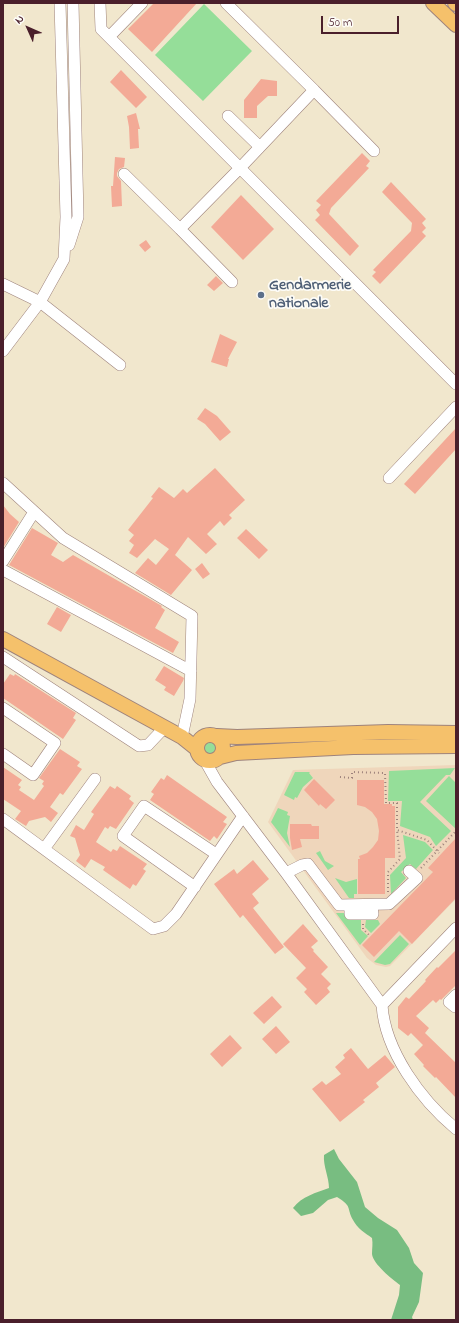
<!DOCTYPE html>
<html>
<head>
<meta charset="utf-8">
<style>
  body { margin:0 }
  #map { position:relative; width:459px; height:1323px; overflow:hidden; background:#f1e7cd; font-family:"Indie Flower",sans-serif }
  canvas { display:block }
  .frame { position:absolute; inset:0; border:4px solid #4a1f2b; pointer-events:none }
  .north { position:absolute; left:8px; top:8px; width:40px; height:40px; -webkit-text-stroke:3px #fdfcf7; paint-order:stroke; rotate:315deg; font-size:11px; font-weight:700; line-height:16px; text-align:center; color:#4a1f2b }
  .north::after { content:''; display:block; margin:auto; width:14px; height:18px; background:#4a1f2b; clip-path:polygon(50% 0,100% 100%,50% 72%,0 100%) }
  .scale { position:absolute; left:321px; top:16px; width:78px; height:18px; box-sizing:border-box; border:2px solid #4a1f2b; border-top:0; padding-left:5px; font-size:12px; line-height:14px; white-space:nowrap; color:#4a1f2b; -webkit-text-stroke:3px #fdfcf7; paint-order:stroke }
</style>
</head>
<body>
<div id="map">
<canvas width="459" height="1323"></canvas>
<div class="frame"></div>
<div class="north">N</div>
<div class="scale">50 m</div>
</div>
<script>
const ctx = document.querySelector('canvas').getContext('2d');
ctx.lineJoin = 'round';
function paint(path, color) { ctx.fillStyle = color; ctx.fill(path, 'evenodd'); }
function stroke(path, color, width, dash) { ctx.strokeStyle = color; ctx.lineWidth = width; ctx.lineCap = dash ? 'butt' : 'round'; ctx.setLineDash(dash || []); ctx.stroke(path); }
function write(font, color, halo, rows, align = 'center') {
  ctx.font = font + ' "Indie Flower",sans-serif'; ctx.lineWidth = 3.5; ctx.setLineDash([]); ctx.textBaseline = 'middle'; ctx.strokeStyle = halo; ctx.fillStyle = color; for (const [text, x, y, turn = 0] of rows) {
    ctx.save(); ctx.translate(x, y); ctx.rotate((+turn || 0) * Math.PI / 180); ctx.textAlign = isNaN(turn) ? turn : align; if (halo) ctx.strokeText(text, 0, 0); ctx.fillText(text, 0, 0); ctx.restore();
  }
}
const built = new Path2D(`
  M 456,765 L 456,899 L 390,966 L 386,967 L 376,965 L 367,958 L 268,822 L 293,770 Z`);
const green = new Path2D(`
  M 204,4 L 252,51 L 203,101 L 155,55 Z
  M202 748a7 7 0 1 1 14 0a7 7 0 1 1-14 0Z
  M 455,768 L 450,775 L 446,775 L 420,802 L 451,831 L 436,846 L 430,837 L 400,826 L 402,801 L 388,801 L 389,771 Z
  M 295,772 L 310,772 L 309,773 L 313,778 L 303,787 L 297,798 L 295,797 L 294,800 L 284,795 Z
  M 449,776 L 456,783 L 456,829 L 426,801 Z
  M 278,808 L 288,812 L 287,815 L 290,816 L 287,833 L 290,847 L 271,822 Z
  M 403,835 L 425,842 L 433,850 L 416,869 L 410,864 L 401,872 L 406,878 L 391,894 L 390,875 L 406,858 Z
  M 320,851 L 325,861 L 334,866 L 328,870 L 316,853 Z
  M 335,878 L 346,882 L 357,879 L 357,894 L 354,894 L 354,898 L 349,898 Z
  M 336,913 L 345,913 L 346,919 L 361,920 L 361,930 L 368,936 L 360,945 Z
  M 366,920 L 378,920 L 380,924 L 371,933 L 365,927 Z
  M 400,935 L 409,944 L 390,964 L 385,965 L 374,962 Z`);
const forest = new Path2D(`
  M 334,1149 L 339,1159 L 357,1182 L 365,1207 L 378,1218 L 397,1230 L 409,1248 L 414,1263 L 423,1273 L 419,1302 L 412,1317 L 413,1320 L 391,1320 L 399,1295 L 400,1285 C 392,1279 373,1264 372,1254 C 372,1248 373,1244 372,1238 C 365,1233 357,1228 353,1220 C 346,1207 353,1207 337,1197 L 328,1200 L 313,1213 L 301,1216 L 293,1208 C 302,1196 316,1193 329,1188 C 329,1177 323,1166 324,1155 Z`);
const building = new Path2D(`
  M 154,3 L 197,3 L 152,52 L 128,29 Z
  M 121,70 L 147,97 L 136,108 L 110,82 Z
  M 261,79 L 277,81 L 277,96 L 268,96 L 257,106 L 257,118 L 244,118 L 244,100 Z
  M 136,113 L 140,129 L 138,129 L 139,148 L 130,149 L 129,127 L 127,116 Z
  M 362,153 L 370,161 L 366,166 L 369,168 L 331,208 L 329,214 L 359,246 L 350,256 L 315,220 L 320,215 L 316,210 L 321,205 L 316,201 Z
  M 115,157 L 125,158 L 124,167 L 119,169 L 117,173 L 117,176 L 121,181 L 122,206 L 112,207 L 111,186 L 113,186 Z
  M 391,182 L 426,219 L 422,223 L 426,228 L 422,232 L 426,236 L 380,284 L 372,276 L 376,272 L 373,270 L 411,231 L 412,223 L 382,192 Z
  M 241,195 L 274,229 L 243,260 L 211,227 Z
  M 146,240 L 151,247 L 145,252 L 139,245 Z
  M 216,276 L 223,283 L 214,291 L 207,285 Z
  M 220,334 L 237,342 L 228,359 L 229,359 L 227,367 L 211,362 Z
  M 205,408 L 217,416 L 231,432 L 220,441 L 205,424 L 197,419 Z
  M 456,428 L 456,449 L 415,494 L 404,484 Z
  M 215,468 L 245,500 L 229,515 L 232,518 L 224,526 L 220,521 L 207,534 L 217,544 L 206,554 L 188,537 L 175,555 L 192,570 L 171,595 L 135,573 L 148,558 L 156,565 L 169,549 L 155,539 L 137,558 L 129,553 L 134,545 L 129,541 L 134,535 L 128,530 L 153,498 L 151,497 L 159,487 L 174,498 L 183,489 L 187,493 Z
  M 3,505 L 10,514 L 19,522 L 3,548 Z
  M 32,528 L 58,543 L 51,555 L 63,562 L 73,555 L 162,606 L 161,607 L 165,610 L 155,628 L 179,642 L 173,653 L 9,565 Z
  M 246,529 L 268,550 L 259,559 L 237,538 Z
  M 202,563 L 210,574 L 203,579 L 195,569 Z
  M 57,607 L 71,615 L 61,632 L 47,624 Z
  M 164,666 L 184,678 L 183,681 L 174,696 L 164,690 L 166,687 L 155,680 Z
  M 10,674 L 14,676 L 15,674 L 76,713 L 73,718 L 76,720 L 63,739 L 3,698 L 3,684 Z
  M 60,749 L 80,762 L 77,766 L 82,769 L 63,795 L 60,793 L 50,807 L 58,813 L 51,822 L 45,817 L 29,821 L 26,826 L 15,819 L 21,811 L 3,799 L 3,767 L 22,780 L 18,785 L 21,787 L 19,790 L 34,800 L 44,786 L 42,784 L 44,781 L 39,778 Z
  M 167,775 L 227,817 L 223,822 L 227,824 L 217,839 L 214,836 L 210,841 L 150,800 L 154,794 L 151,792 L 161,778 L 164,780 Z
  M 314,779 L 335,800 L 326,809 L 320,804 L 319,806 L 304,790 Z
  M 357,780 L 384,780 L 384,804 L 392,804 L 392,806 L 395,806 L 395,858 L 385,858 L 385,894 L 358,894 L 358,859 L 360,859 L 359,856 L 367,853 L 373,847 L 378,840 L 379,831 L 377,819 L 372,812 L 365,807 L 357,805 Z
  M 110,786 L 115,789 L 117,786 L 131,796 L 129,799 L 134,803 L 116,829 L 110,826 L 108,829 L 105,827 L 96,842 L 111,852 L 113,849 L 117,851 L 120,846 L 147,864 L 143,869 L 146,871 L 136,886 L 133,884 L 130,889 L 103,870 L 105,867 L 91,859 L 85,868 L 76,861 L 80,855 L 75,838 L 70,836 L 76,825 L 84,830 L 94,814 L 91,812 Z
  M 290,824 L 311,824 L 312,826 L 319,826 L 319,839 L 300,839 L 302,847 L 292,850 L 290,838 Z
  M 456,838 L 456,898 L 412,944 L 399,931 L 374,957 L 362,945 L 433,872 L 428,868 Z
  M 253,860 L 269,879 L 252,894 L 259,903 L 253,908 L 284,947 L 275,954 L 243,915 L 240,918 L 214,884 L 234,869 L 237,874 Z
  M 303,924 L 318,941 L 311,947 L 314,950 L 313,951 L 328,967 L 321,974 L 331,984 L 327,988 L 330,992 L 316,1005 L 304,992 L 307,989 L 296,978 L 306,968 L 283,944 Z
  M 456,950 L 456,985 L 441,1000 L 440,999 L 436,1003 L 433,1000 L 416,1016 L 429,1028 L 425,1033 L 456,1063 L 456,1098 L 436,1077 L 435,1078 L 423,1066 L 424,1065 L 414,1054 L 423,1045 L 411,1033 L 408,1036 L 398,1028 L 398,1007 L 406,997 L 409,999 L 426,981 L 425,980 L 437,967 L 438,968 Z
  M 272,996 L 282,1007 L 264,1024 L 253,1013 Z
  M 276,1026 L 290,1042 L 276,1054 L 262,1039 Z
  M 230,1035 L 242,1048 L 222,1067 L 210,1054 Z
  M 351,1048 L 368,1069 L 385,1055 L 395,1067 L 376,1083 L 379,1087 L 363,1100 L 365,1102 L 340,1122 L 312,1089 L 322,1081 L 326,1085 L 341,1074 L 335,1067 L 345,1058 L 343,1055 Z`);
const path = new Path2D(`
  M 340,777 L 352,778 L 352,772 L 385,773 L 386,803 L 397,803 L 397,830 L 427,840 L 439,853
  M 421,868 L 455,832
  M 388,892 L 388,872 L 400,859 L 397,830
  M 363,924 L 363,929 L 369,935`);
const minor = new Path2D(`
  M 100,3 L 101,29 L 240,168 L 314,90 L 226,3
  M 109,37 L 142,3
  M 314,90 L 374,151
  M 228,116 L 260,147
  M 124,174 L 180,229
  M 69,245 L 78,217 L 73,3
  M 232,282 L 180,229 L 240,168 L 456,384
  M 3,284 L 40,302 L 120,365
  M 3,351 L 40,302 L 64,259 L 66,217 L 60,3
  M 389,478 L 456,407
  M 3,483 L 63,538 L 192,616 L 190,699 L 182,737
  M 3,561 L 34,512
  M 3,570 L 191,671
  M 3,657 L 139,746 L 148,745 L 164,728
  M 3,708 L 55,743 L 33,775 L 3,754
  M 204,759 L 217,782 L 286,873 L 382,1005 C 385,1051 421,1100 456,1129
  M 3,819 L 153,929 L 164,926 L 176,914 L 243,816
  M 44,849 L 95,779
  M 286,873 L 302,865 L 308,864 L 339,905 L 389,904 L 417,878 L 409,871
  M 195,887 L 123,836 L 144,806 L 216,854
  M 350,905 L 350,914 L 373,914 L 372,905
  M 456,995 L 449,1002 L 455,1007 L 456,1006
  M 382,1005 L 456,928`);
const major = new Path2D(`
  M 433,3 L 456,25
  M 455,3 L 456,4
  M 3,639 L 182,737 L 197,749
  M197 748a13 13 0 1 1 26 0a13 13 0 1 1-26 0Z
  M 217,736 L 237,737 L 388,732 L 456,733
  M 220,757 L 236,753 L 353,747 L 456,746`);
const markers = [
  [261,295,4,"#5c6f8a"]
];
const serviceNames = [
  ["Gendarmerie",269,286],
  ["nationale",269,304]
];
paint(built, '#efd6bb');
paint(green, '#95de99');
paint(forest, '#78bd81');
paint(building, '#f3aa96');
stroke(minor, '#9e837c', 12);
stroke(major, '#9e837c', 16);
stroke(path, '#9e837c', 2, [1, 3]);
stroke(minor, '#fff', 11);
stroke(major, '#f5c16b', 14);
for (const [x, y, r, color] of markers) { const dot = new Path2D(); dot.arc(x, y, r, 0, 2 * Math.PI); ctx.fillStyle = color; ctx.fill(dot); stroke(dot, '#fdfcf7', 1.5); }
write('bold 16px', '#4e5e75', '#fdfcf7', serviceNames, 'left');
</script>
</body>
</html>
